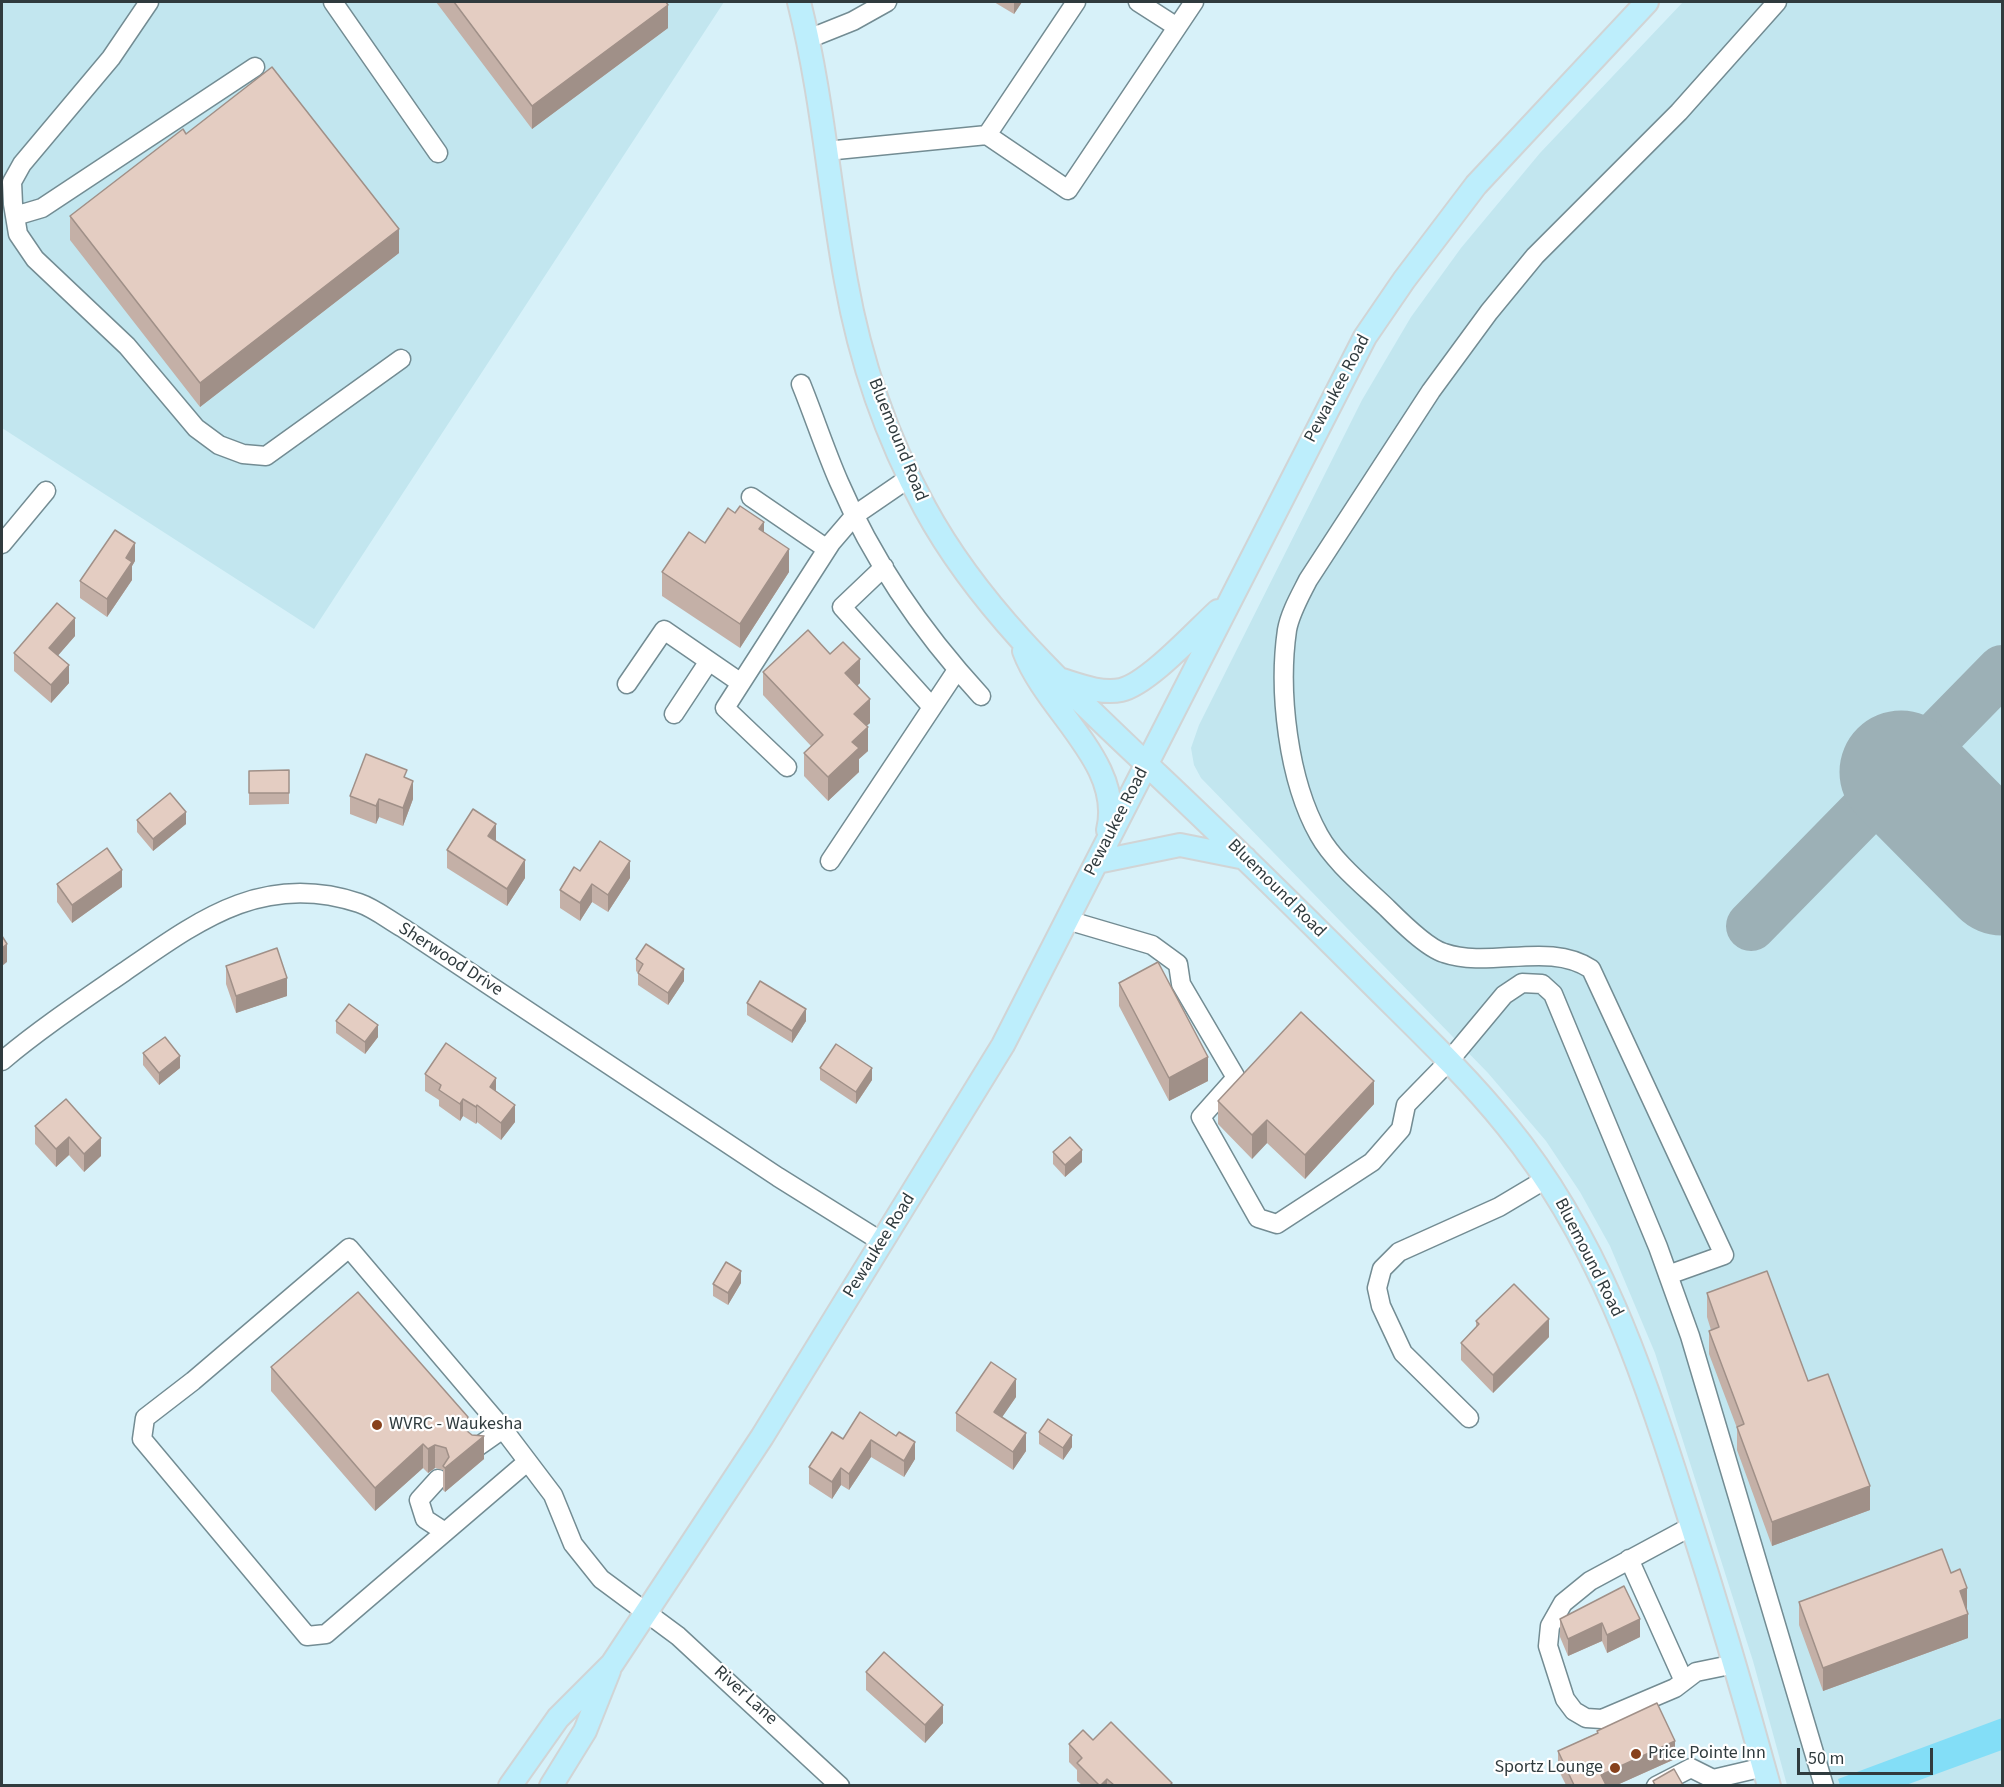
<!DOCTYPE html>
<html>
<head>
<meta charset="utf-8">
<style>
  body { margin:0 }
  #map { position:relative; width:2004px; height:1787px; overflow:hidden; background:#d7f1f9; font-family:"Source Sans 3",sans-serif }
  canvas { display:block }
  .frame { position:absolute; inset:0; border:3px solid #303b3e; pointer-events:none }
  .scale { position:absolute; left:1797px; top:1748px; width:136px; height:27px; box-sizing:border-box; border:3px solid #303b3e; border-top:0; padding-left:8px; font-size:18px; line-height:21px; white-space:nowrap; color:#303b3e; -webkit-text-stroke:4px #fff; paint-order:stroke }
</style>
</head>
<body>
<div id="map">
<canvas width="2004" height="1787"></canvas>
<div class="frame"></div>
<div class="scale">50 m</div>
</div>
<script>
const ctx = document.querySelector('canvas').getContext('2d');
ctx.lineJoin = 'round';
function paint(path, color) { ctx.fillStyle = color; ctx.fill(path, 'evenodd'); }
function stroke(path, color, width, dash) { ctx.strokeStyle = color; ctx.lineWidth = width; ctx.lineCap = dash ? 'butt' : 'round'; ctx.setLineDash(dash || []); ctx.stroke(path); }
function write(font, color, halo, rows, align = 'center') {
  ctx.font = font + ' "Source Sans 3",sans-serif'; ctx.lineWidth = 4.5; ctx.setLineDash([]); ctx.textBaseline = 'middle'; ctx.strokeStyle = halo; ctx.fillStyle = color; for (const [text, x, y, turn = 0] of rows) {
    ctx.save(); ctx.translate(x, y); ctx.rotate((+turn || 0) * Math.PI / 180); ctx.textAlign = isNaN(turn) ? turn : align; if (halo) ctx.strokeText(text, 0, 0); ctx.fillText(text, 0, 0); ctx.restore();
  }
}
const built = new Path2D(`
  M 2,2 L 724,2 L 314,629 L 2,428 Z
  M 1683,2 L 2002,2 L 2002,1785 L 1787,1785 L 1753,1661 L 1655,1353 L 1610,1246 L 1580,1192 L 1546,1141 L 1488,1073 L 1201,778 L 1194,765 L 1191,748 L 1199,725 L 1362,400 L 1411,317 L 1461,248 L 1540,153 Z`);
const green = new Path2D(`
  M 2002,1718 L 2002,1750 L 1906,1785 L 1840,1785 L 1838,1779 Z`);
const taxiway = new Path2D(`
  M 1751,926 L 2002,670`);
const runway = new Path2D(`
  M 1901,772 L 2002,874`);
const minor = new Path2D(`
  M 149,2 L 111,58 L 22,164 L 12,182 L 13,204 L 18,234 L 35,259 L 127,346 L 196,428 L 219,445 L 243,454 L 266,456 L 401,359
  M 333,2 L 438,153
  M 1138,2 L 1177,27
  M 808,39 L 853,21 L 887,2
  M 987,135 L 1076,2
  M 826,151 L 987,135 L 1068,190 L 1194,2
  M 15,216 L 42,208 L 255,67
  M 801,384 C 814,416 825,450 839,482 C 873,561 923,633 981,696
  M 751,497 L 827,549
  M 2,544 L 46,491
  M 884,567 L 842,607 L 932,707
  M 627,684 L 664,630 L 741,683
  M 674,714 L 709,661
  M 787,767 L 725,708 L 831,543 L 855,515 L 909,478
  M 830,861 L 957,670
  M 1067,920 L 1152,945 L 1178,964 L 1181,984 L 1235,1076 L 1234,1080 L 1201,1117 L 1258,1218 L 1277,1224 L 1372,1162 L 1401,1129 L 1406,1105 L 1449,1061 L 1504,995 L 1522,983 L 1542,984 L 1553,994 L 1658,1247 L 1690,1336 L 1824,1786
  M 2,1061 C 40,1029 82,1001 124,972 C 198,921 263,871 359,903 C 374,908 389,920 403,928 L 778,1177 L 882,1242
  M 1668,1275 L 1724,1255 L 1591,969 C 1549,941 1490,969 1444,953 C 1427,948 1400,921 1387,908 C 1364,886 1334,862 1319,835 C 1288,780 1278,692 1287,630 C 1290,613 1300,596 1308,580 L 1431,391 L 1489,312 L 1535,256 L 1679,112 L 1777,2
  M 1469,1418 L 1403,1353 L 1381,1306 L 1377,1288 L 1382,1269 L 1399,1252 L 1499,1207 L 1546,1179
  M 476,1448 L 503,1429
  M 527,1462 L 326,1634 L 307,1636 L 142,1439 L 145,1418 L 193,1381 L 349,1248 L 503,1429 L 553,1495 L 573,1544 L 601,1579 L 678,1636 L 840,1786
  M 438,1479 L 419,1500 L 425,1519 L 445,1532
  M 1692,1526 L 1590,1581 L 1563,1603 L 1550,1626 L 1548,1646 L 1565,1699 L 1574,1711 L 1586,1718 L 1602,1719 L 1675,1688 L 1696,1672 L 1735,1664
  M 1629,1559 L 1683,1679
  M 1656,1786 L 1691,1768 L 1713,1779 L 1764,1767`);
const major = new Path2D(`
  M 799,2 C 822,93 829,188 846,281 C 860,360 887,438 925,508 C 982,613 1074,695 1159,776 C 1231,844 1300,912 1370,982 C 1417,1029 1465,1074 1507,1126 C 1597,1236 1643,1370 1685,1504 C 1715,1597 1743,1691 1769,1786
  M 1024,651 C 1047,712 1124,763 1108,830
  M 1062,680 C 1081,686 1102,694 1121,690 C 1148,684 1196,631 1218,611
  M 1097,862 L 1180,845 L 1245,858
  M 510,1786 L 558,1718 L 612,1664 L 762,1437 L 1003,1045 L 1365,337 L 1404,280 L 1476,185 L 1647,2
  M 551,1786 L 585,1731 L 609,1671`);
const wall = new Path2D(`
  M 436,2 L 666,2 L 668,28 L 532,129 Z
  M 994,2 L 1022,2 L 1014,14 Z
  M 186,134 L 399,253 L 200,407 L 70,240 L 70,216 Z
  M 705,543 L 789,572 L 740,648 L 662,596 L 662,572 Z
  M 135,561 L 132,566 L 132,580 L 107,617 L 80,598 L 80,581 Z
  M 75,636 L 58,655 L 69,683 L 51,703 L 14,671 L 14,653 Z
  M 830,654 L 860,683 L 857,686 L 870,723 L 866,726 L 868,751 L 859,759 L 859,772 L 828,801 L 804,776 L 804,753 L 811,746 L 763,695 L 763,672 Z
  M 289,770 L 289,804 L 249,805 L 249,771 Z
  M 407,778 L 413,799 L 403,826 L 379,817 L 376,824 L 350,814 L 350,796 Z
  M 137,820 L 186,824 L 153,851 L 137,832 Z
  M 447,850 L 525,878 L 507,906 L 447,868 Z
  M 580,871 L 630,878 L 608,912 L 592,902 L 580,921 L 560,908 L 560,890 Z
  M 57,884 L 122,887 L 72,923 L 57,902 Z
  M 636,959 L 684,981 L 668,1005 L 638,985 L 638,973 L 636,971 Z
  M 226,966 L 287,996 L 236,1013 L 226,984 Z
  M 1119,983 L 1208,1081 L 1169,1101 L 1119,1006 Z
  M 747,1003 L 806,1021 L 792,1043 L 747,1015 Z
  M 336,1021 L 378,1037 L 365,1054 L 336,1033 Z
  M 143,1053 L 180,1068 L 159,1085 L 143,1065 Z
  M 820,1068 L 872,1080 L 856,1104 L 820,1080 Z
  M 425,1074 L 496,1091 L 515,1122 L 501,1140 L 477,1122 L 476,1124 L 463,1116 L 460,1121 L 439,1106 L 439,1100 L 425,1091 Z
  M 66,1099 L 101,1156 L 84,1172 L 69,1155 L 56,1167 L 35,1144 L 35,1126 Z
  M 1218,1101 L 1374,1104 L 1305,1179 L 1267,1143 L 1252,1159 L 1218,1124 Z
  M 1053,1152 L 1082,1162 L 1065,1177 L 1053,1164 Z
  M 741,1283 L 728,1305 L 713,1296 L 713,1284 Z
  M 1707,1293 L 1808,1381 L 1870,1510 L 1772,1546 L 1737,1450 L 1737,1428 L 1709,1354 L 1709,1331 L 1711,1330 L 1707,1317 Z
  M 1476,1321 L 1549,1337 L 1493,1393 L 1461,1360 L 1461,1343 L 1476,1327 Z
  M 271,1367 L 468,1432 L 484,1459 L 445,1492 L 443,1490 L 443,1470 L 435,1468 L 428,1473 L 423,1468 L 375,1511 L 271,1391 Z
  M 1016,1397 L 1002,1417 L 1026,1451 L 1013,1470 L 956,1431 L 956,1413 Z
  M 860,1412 L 915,1459 L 904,1477 L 871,1457 L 849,1490 L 841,1485 L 832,1499 L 809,1484 L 809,1467 L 843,1439 Z
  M 1039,1432 L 1072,1447 L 1063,1460 L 1039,1444 Z
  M 1951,1573 L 1967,1611 L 1968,1638 L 1823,1691 L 1799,1625 L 1799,1602 Z
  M 1560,1619 L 1640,1619 L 1640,1637 L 1607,1653 L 1602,1641 L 1568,1656 L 1560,1637 Z
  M 866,1672 L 943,1723 L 925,1743 L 866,1690 Z
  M 1597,1731 L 1675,1759 L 1617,1785 L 1566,1785 L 1558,1769 L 1558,1751 L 1597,1733 Z
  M 1093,1740 L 1172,1785 L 1082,1785 L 1077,1781 L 1077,1770 L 1069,1762 L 1069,1744 Z`);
const shadedWall = new Path2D(`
  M 1014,2 L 1022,2 L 1014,14 Z
  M 668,5 L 668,28 L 532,129 L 532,106 Z
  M 399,229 L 399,253 L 200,407 L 200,383 Z
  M 764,522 L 764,545 L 759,529 Z
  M 135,543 L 135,561 L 132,566 L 132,580 L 107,617 L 107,599 L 126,558 Z
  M 789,549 L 789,572 L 740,648 L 740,624 Z
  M 75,618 L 75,636 L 49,666 L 49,648 Z
  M 860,659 L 860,683 L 845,697 L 845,673 Z
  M 69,665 L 69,683 L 51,703 L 51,685 Z
  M 870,699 L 870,723 L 854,737 L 854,714 Z
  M 868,727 L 868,751 L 859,759 L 859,772 L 828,801 L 828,777 L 852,742 Z
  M 413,781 L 413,799 L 403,826 L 403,808 Z
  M 379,799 L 379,817 L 376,824 L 376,806 Z
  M 186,812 L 186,824 L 153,851 L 153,839 Z
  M 496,824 L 496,841 L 488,836 Z
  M 525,860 L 525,878 L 507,906 L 507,889 Z
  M 630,861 L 630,878 L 608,912 L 608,895 Z
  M 122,870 L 122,887 L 72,923 L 72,905 Z
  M 592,884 L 592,902 L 580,921 L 580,903 Z
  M 7,944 L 7,962 L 2,966 L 2,948 Z
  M 684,969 L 684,981 L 668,1005 L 668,993 Z
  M 287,978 L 287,996 L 236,1013 L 236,996 Z
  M 806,1009 L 806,1021 L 792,1043 L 792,1031 Z
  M 378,1025 L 378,1037 L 365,1054 L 365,1042 Z
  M 180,1056 L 180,1068 L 159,1085 L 159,1073 Z
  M 1208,1057 L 1208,1081 L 1169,1101 L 1169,1078 Z
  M 872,1068 L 872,1080 L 856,1104 L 856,1092 Z
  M 496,1078 L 496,1094 L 490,1087 Z
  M 1374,1081 L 1374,1104 L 1305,1179 L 1305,1155 Z
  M 463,1099 L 463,1116 L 460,1121 L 460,1104 Z
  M 477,1105 L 477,1122 L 476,1124 L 476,1107 Z
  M 515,1105 L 515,1122 L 501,1140 L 501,1123 Z
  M 1267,1120 L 1267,1143 L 1252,1159 L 1252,1135 Z
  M 69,1137 L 69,1155 L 56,1167 L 56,1149 Z
  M 101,1138 L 101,1156 L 84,1172 L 84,1154 Z
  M 1082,1150 L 1082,1162 L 1065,1177 L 1065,1165 Z
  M 741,1271 L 741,1283 L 728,1305 L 728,1293 Z
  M 1549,1319 L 1549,1337 L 1493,1393 L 1493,1375 Z
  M 1016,1379 L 1016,1397 L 994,1429 L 994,1412 Z
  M 468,1417 L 468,1441 L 465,1425 Z
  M 1026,1433 L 1026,1451 L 1013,1470 L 1013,1452 Z
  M 1072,1435 L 1072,1447 L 1063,1460 L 1063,1448 Z
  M 484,1436 L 484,1459 L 445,1492 L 445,1468 Z
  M 871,1440 L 871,1457 L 849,1490 L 849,1474 Z
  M 915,1442 L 915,1459 L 904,1477 L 904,1461 Z
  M 423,1444 L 423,1468 L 375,1511 L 375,1488 Z
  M 435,1445 L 435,1468 L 428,1473 L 428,1449 Z
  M 841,1468 L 841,1485 L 832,1499 L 832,1482 Z
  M 1870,1486 L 1870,1510 L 1772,1546 L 1772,1522 Z
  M 1967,1588 L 1967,1611 L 1960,1591 Z
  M 1968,1614 L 1968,1638 L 1823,1691 L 1823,1668 Z
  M 1640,1619 L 1640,1637 L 1607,1653 L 1607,1635 Z
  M 1602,1623 L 1602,1641 L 1568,1656 L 1568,1639 Z
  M 943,1705 L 943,1723 L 925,1743 L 925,1725 Z
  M 1675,1741 L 1675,1759 L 1617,1785 L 1601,1785 L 1601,1775 Z
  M 1107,1779 L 1107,1785 L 1101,1785 Z`);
const building = new Path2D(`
  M 454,2 L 666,2 L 668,5 L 532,106 Z
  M 272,67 L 399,229 L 200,383 L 70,216 L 183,129 L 186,134 Z
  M 740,506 L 764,522 L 759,529 L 789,549 L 740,624 L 662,572 L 689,532 L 705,543 L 728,508 L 735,513 Z
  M 115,530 L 135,543 L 126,558 L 132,562 L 107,599 L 80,581 Z
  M 57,603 L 75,618 L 49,648 L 69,665 L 51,685 L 14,653 Z
  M 808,630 L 830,654 L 843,642 L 860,659 L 845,673 L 870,699 L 854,714 L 868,727 L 852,742 L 859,748 L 828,777 L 804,753 L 823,735 L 763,672 Z
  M 366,754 L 407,770 L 404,777 L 413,781 L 403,808 L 379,799 L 376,806 L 350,796 Z
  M 289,770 L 289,793 L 249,793 L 249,771 Z
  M 170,793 L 186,812 L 153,839 L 137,820 Z
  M 473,809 L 496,824 L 488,836 L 525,860 L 507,889 L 447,850 Z
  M 600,841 L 630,861 L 608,895 L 592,884 L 580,903 L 560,890 L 574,867 L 580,871 Z
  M 107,848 L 122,870 L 72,905 L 57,884 Z
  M 2,936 L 7,944 L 2,948 Z
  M 646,944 L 684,969 L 668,993 L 638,973 L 643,964 L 636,959 Z
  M 277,948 L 287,978 L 236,996 L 226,966 Z
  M 1158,962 L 1208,1057 L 1169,1078 L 1119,983 Z
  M 760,981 L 806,1009 L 792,1031 L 747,1003 Z
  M 349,1004 L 378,1025 L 365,1042 L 336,1021 Z
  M 1301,1012 L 1374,1081 L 1305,1155 L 1267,1120 L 1252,1135 L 1218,1101 Z
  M 165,1037 L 180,1056 L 159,1073 L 143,1053 Z
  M 446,1043 L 496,1078 L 490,1087 L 515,1105 L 501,1123 L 477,1105 L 476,1107 L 463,1099 L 460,1104 L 439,1090 L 441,1085 L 425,1074 Z
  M 836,1044 L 872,1068 L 856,1092 L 820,1068 Z
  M 66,1099 L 101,1138 L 84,1154 L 69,1137 L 56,1149 L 35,1126 Z
  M 1070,1137 L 1082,1150 L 1065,1165 L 1053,1152 Z
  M 726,1262 L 741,1271 L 728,1293 L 713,1284 Z
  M 1767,1271 L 1808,1381 L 1828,1374 L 1870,1486 L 1772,1522 L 1737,1427 L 1744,1424 L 1709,1331 L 1719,1327 L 1707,1293 Z
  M 1514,1284 L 1549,1319 L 1493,1375 L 1461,1343 L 1479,1324 L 1476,1321 Z
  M 358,1292 L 468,1417 L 465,1425 L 467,1431 L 472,1435 L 484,1436 L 445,1468 L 443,1466 L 449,1457 L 446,1448 L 435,1445 L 428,1449 L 423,1444 L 375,1488 L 271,1367 Z
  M 991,1362 L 1016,1379 L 994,1412 L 1026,1433 L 1013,1452 L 956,1413 Z
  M 860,1412 L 896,1436 L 899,1432 L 915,1442 L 904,1461 L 871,1440 L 849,1474 L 841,1468 L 832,1482 L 809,1467 L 832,1432 L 843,1439 Z
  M 1048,1419 L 1072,1435 L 1063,1448 L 1039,1432 Z
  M 1942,1549 L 1951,1573 L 1960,1569 L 1967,1588 L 1960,1591 L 1968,1614 L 1823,1668 L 1799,1602 Z
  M 1624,1586 L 1640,1619 L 1607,1635 L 1602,1623 L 1568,1639 L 1560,1619 Z
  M 884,1652 L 943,1705 L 925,1725 L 866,1672 Z
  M 1657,1703 L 1675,1741 L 1601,1775 L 1606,1785 L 1574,1785 L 1558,1751 L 1598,1733 L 1597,1731 Z
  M 1111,1722 L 1172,1783 L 1170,1785 L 1114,1785 L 1107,1779 L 1101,1785 L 1099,1785 L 1077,1763 L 1082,1758 L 1069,1744 L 1083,1730 L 1093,1740 Z
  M 1674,1769 L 1683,1785 L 1655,1785 L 1653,1781 Z`);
const markers = [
  [377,1425,6,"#87411c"],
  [1636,1754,6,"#87411c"],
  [1615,1768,6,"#87411c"]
];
const streetNames = [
  ["Pewaukee Road",1338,389,-62],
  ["Bluemound Road",897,440,68],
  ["Pewaukee Road",1117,822,-63],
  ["Bluemound Road",1276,889,45],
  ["Sherwood Drive",450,960,33],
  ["Pewaukee Road",880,1246,-58],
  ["Bluemound Road",1588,1258,63],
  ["River Lane",745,1696,42]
];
const poiNames = [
  ["WVRC - Waukesha",389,1425],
  ["Price Pointe Inn",1648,1754],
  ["Sportz Lounge",1603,1768,"right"]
];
paint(built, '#c2e6ef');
paint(green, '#83def7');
stroke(taxiway, '#9cb0b6', 50);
stroke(runway, '#9cb0b6', 123);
stroke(minor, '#738c93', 21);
stroke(major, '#d1d4d5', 26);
stroke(minor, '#fff', 18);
stroke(major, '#bdeefc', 22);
paint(wall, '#c4b0a7');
paint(shadedWall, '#a09088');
paint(building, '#e4cdc2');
stroke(building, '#a09088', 1.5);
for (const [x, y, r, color] of markers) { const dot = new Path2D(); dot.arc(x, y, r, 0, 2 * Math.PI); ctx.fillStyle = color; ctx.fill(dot); stroke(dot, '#fff', 2); }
write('18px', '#303b3e', '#fff', streetNames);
write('18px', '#303b3e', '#fff', poiNames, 'left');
</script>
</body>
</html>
